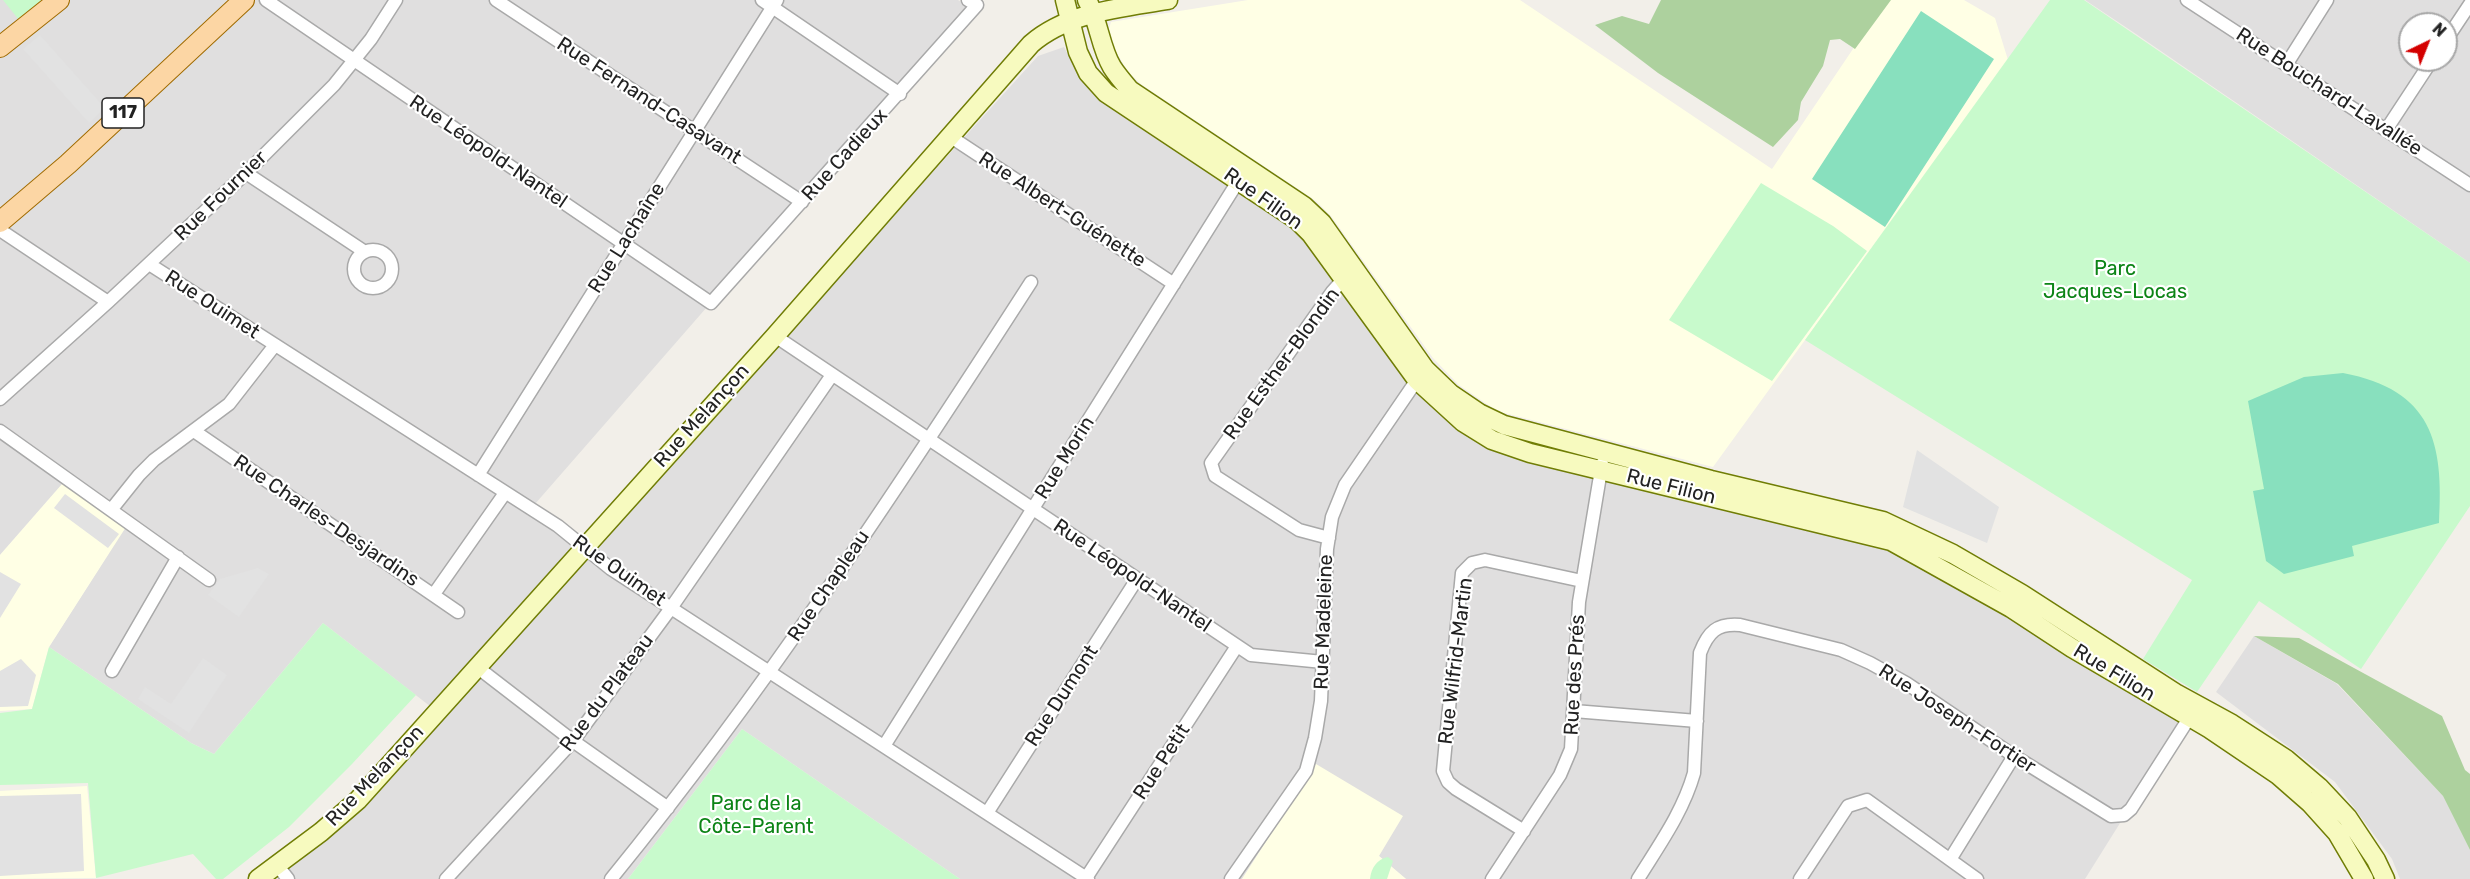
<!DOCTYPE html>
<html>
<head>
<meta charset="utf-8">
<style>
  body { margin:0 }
  #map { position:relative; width:2470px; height:879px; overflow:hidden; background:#f2efe9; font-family:Rubik,sans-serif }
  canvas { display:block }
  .north { position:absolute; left:2398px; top:12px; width:60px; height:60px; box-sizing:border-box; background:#fff; border:2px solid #a7a7a7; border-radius:50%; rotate:43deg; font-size:16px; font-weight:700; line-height:24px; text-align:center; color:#222 }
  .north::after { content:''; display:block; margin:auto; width:21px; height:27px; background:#d40000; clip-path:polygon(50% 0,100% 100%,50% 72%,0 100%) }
</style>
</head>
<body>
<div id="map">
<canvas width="2470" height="879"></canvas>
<div class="north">N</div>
</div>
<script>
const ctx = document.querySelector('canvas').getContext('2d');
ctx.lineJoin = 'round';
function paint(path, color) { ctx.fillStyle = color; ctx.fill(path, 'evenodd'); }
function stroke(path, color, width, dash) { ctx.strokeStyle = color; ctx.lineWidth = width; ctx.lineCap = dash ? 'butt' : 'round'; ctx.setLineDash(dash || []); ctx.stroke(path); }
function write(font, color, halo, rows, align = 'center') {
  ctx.font = font + ' Rubik,sans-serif'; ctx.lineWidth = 4.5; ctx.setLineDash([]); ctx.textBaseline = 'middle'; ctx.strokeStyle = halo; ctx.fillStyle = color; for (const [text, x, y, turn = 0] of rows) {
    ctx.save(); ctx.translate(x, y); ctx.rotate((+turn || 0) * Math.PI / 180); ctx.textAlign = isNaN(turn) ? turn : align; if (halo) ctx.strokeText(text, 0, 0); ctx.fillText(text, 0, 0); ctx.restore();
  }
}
const residential = new Path2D(`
  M 0,0 L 958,0 L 969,7 L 535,504 L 592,548 L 1038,56 L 1064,47 L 1079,76 L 1112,107 L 1292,224 L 1422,397 L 1447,418 L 1492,447 L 1916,554 L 2184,721 L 2085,879 L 1406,879 L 1379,856 L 1316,764 L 1242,879 L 960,879 L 742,729 L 628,879 L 282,879 L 280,876 L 368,802 L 444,717 L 323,623 L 214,754 L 191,743 L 49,647 L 125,527 L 63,483 L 0,555 Z
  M 2085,0 L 2470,0 L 2470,263 L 2136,34 ZM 2410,24 L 2446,24 L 2446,60 L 2410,60 Z
  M 2254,636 L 2337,684 L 2443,796 L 2470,850 L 2470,879 L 2400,879 L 2392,859 L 2335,782 L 2216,692 Z`);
const education = new Path2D(`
  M 1248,0 L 1520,0 L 1772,169 L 1886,0 L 1964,0 L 1995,18 L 2008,60 L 1713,467 L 1497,411 L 1459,385 L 1433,358 L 1331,216 L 1316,201 L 1142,85 L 1128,72 L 1114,48 L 1108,32 L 1111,22 Z
  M 63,483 L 126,527 L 49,647 L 32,709 L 0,711 L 0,555 Z
  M 1316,764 L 1403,816 L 1379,856 L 1406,879 L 1242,879 Z
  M 87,786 L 96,878 L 0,879 L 0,791 Z`);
const forest = new Path2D(`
  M 1661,0 L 1891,0 L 1855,49 L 1840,39 L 1830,40 L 1823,66 L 1801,102 L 1798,120 L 1773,147 L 1658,73 L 1595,25 L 1622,16 L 1649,24 Z
  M 2254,636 L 2299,638 L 2442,716 L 2465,770 L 2470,774 L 2470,850 L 2443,796 L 2338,684 Z`);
const park = new Path2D(`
  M 3,0 L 55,0 L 23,25 Z
  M 2050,0 L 2084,0 L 2470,263 L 2470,506 L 2361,669 L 2259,601 L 2197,692 L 2143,659 L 2192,580 L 1805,340 Z
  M 1761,183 L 1833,226 L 1867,251 L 1772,381 L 1669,320 Z
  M 323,623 L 416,695 L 352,764 L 289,827 L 223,879 L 216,879 L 193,854 L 96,878 L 88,783 L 0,785 L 0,713 L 32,709 L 49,647 L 191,743 L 214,754 Z
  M 742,729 L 960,879 L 628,879 Z
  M 1388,857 L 1393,861 L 1387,879 L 1370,879 C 1371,868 1377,859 1388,857 Z`);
const pitch = new Path2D(`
  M 1921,11 L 1994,59 L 1885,227 L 1812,179 Z
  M 2343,373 C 2432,390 2444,442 2439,523 L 2352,546 L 2354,556 L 2284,574 L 2266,561 L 2253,491 L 2264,489 L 2248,401 L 2304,377 Z`);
const parking = new Path2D(`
  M 40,35 L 105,108 L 89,123 L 23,49 Z
  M 1917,450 L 1999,507 L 1987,543 L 1903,507 Z
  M 65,494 L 119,534 L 108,548 L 54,508 Z
  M 258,568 L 269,574 L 239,617 L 208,595 L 220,579 Z
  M 0,572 L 21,584 L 0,618 Z
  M 203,658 L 227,675 L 189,733 L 138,699 L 145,687 L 171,704 Z
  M 21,659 L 36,675 L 28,706 L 0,707 L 0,671 Z
  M 81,794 L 84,871 L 0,876 L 0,796 Z`);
const street = new Path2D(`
  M 266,0 L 711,303 L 977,5 L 968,0
  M 496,0 L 802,202
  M 762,0 L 900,94
  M 2187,0 L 2470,185
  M 2446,40 L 2470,4
  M 2286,65 L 2327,0
  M 2386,130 L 2432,60
  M 951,137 L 1174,284
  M 246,173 L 365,252
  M 0,230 L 108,302
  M354 269a19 19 0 1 1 38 0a19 19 0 1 1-38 0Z
  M 149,264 L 558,526 L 611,569 L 1088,879
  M 775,336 L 1251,655 L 1323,662
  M 0,399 L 108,302 L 246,173 L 334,85 L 371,39 L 396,0
  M 0,431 L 209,580
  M 194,431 L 458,612
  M 478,475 L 777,0
  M 111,510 L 139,475 L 154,460 L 229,404 L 275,345
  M 1329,538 L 1299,530 L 1215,476 L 1211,463 L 1332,292 L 1348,274
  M 434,594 L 505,493
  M 477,667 L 573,741 L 668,808
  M 112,671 L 178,557
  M 1574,711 L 1697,721
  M 884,746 L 1242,175
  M 987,813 L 1137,579
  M 1524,831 L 1456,789 L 1448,782 L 1443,771 L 1462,573 L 1472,563 L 1485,560 L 1582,581
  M 1951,858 L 2014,756
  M 277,865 L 288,879
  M 1086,878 L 1237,646
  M 446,879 L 573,741 L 671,608 L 832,375
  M 611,879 C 765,690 899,487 1031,282
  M 1231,879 L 1306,771 L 1315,738 L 1321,701 L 1327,549 L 1332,517 L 1345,485 L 1421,374
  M 1492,879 L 1560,775 L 1571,749 L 1579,602 L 1602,464
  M 1638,879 C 1659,845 1683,812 1694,773 L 1700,653 C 1708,632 1717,623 1740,625 L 1841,650 L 1870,663 L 1906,683 L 2014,756 L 2111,816 L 2124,815 L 2131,809 L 2193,712
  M 1800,879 L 1848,806 L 1867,800 L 1977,879`);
const secondary = new Path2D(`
  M 1065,0 L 1078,52 L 1088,73 L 1106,93 L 1297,220 L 1311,234 L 1417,380 L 1463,422 L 1492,440 L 1530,453 L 1891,541 L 2011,608 L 2072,648 L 2210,729 L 2278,775 L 2310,803 L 2337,833 L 2364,879
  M 1087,0 C 1099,21 1100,47 1112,67 C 1117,75 1124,83 1130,90 L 1304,206 L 1322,223 L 1425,369 L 1451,394 L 1479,413 L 1504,425 L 1711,480 L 1883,521 L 1953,554 L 2022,594 L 2177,694 L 2232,724 L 2286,759 L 2319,787 L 2348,818 L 2376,860 L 2385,879
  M 258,879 L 321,832 L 358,800 L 775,336 L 1031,44 C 1068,12 1121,8 1168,0`);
const primary = new Path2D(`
  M 0,47 L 59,0
  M 0,222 L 68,164 L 244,0`);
const shields = [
  [123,113,42]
];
const shieldNames = [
  ["117",123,113]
];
const streetNames = [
  ["Rue Bouchard-Lavallée",2329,92,33],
  ["Rue Fernand-Casavant",649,101,33],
  ["Rue Léopold-Nantel",488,152,34],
  ["Rue Cadieux",845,155,-48],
  ["Rue Fournier",221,196,-44],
  ["Rue Filion",1263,199,35],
  ["Rue Albert-Guénette",1062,210,33],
  ["Rue Lachaîne",627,238,-58],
  ["Rue Ouimet",212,305,33],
  ["Rue Esther-Blondin",1282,364,-54],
  ["Rue Melançon",702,416,-48],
  ["Rue Morin",1065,458,-58],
  ["Rue Filion",1671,487,14],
  ["Rue Charles-Desjardins",326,521,34],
  ["Rue Ouimet",619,571,35],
  ["Rue Léopold-Nantel",1132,576,34],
  ["Rue Chapleau",829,586,-56],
  ["Rue Madeleine",1324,622,-88],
  ["Rue Wilfrid-Martin",1456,661,-83],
  ["Rue Filion",2114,673,31],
  ["Rue des Prés",1575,675,-87],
  ["Rue du Plateau",607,693,-53],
  ["Rue Dumont",1062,696,-57],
  ["Rue Joseph-Fortier",1957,719,33],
  ["Rue Petit",1162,762,-57],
  ["Rue Melançon",375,776,-46]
];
const parkNames = [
  ["Parc",2115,269],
  ["Jacques-Locas",2115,292],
  ["Parc de la",756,804],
  ["Côte-Parent",756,827]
];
paint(residential, '#e0dfdf');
paint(education, '#ffffe5');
paint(forest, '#add19e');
paint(park, '#c8facc');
paint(pitch, '#88e0be');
paint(parking, '#e2e2e2');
stroke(street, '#a9a9a9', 15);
stroke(secondary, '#707d05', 21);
stroke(primary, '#a06b00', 22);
stroke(street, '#fff', 12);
stroke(secondary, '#f7fabf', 18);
stroke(primary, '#fcd6a4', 20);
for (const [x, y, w] of shields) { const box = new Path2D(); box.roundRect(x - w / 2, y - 15, w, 30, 4.5); ctx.fillStyle = '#fff'; ctx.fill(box); stroke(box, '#222', 1.5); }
write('bold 18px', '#222', null, shieldNames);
write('20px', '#222', '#fff', streetNames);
write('20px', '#0c8416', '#fff', parkNames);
</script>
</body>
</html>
